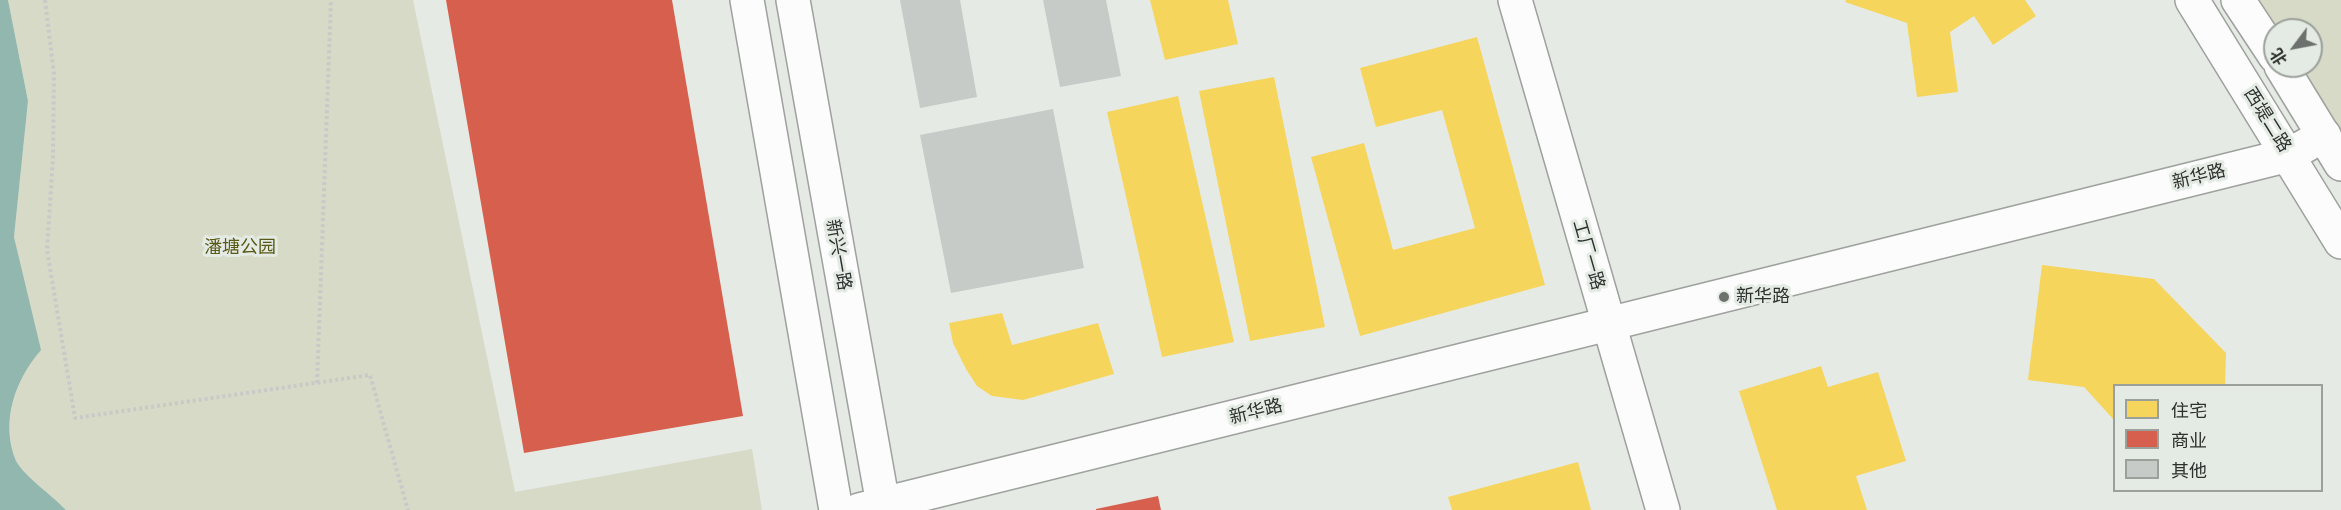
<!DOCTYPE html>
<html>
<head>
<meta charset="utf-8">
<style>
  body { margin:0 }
  #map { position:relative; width:2341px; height:510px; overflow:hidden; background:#e5eae5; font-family:"Fira Sans","Noto Sans SC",sans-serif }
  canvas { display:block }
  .legend { position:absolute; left:2113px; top:384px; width:210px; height:108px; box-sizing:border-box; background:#e4ebe4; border:2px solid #9ba09b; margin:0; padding:8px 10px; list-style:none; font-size:18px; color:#2d302d }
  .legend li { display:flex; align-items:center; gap:12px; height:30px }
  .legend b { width:30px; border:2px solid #9ba09b }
  .north { position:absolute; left:2263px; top:18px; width:60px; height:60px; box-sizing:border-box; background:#e4ebe4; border:2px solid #9ba09b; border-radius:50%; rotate:238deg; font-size:16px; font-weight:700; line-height:24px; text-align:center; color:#2d302d }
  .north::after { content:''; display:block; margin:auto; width:21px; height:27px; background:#6d716d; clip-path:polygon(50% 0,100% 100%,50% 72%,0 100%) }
</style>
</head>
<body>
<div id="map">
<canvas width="2341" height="510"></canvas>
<ul class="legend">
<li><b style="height:16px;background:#f6d55c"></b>住宅</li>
<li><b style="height:16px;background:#d6604d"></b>商业</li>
<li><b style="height:16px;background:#c7cbc8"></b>其他</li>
</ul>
<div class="north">北</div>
</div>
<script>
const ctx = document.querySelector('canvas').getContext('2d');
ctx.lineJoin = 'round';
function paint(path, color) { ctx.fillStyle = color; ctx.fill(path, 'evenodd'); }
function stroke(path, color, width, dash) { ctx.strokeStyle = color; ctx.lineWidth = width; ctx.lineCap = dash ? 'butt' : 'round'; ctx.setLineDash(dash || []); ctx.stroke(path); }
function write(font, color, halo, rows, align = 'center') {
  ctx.font = font + ' "Fira Sans","Noto Sans SC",sans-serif'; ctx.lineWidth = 6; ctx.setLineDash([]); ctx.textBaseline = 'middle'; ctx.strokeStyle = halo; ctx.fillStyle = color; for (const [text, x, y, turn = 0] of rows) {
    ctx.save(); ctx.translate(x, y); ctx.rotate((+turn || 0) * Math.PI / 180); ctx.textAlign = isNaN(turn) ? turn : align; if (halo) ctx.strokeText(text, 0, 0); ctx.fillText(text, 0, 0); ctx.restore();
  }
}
const green = new Path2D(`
  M 8,0 L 413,0 L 515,492 L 752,449 L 762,510 L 66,510 C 52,495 25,477 16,461 C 0,422 16,380 40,350 L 14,237 L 28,101 Z
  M 2238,0 L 2341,0 L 2341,164 L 2281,66 L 2311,66 L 2311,30 L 2275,30 Z`);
const water = new Path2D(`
  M 0,0 L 8,0 L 28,101 L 14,237 L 41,350 C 15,380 0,422 16,461 C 25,477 52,495 66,510 L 0,510 Z`);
const homes = new Path2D(`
  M 1150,0 L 1228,0 L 1238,44 L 1165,60 Z
  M 1846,0 L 2025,0 L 2036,16 L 1993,45 L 1974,16 L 1950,32 L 1958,92 L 1917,97 L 1907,23 L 1845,2 Z
  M 1477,37 L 1545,285 L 1360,336 L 1311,157 L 1364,143 L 1393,250 L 1475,228 L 1442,110 L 1376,127 L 1360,68 Z
  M 1274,77 L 1325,327 L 1250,341 L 1199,91 Z
  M 1178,96 L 1234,342 L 1162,357 L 1107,112 Z
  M 2042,265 L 2154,279 L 2226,353 L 2225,386 L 2114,386 L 2114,420 L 2084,387 L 2028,380 Z
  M 1002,313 L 1012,345 L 1098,323 L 1114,374 L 1023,400 L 992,396 L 977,386 L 966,369 L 953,343 L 949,323 Z
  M 1821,366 L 1828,387 L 1878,372 L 1906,461 L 1856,476 L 1867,510 L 1777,510 L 1739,391 Z
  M 1578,462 L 1591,510 L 1452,510 L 1448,497 Z`);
const shops = new Path2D(`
  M 446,0 L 672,0 L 743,416 L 524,453 Z
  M 1158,496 L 1161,510 L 1096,510 L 1096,509 Z`);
const building = new Path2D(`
  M 900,0 L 960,0 L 977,97 L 920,108 Z
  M 1043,0 L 1106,0 L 1121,76 L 1060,87 Z
  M 1053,109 L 1084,268 L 951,293 L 920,135 Z`);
const path = new Path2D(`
  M 45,0 L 54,74 L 53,158 L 47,250 L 75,418 L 370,375 L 408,510
  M 317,383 L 331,0`);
const street = new Path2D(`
  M 1515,0 L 1663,510`);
const secondary = new Path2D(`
  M 747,0 L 836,510
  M 793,0 L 884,510
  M 859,510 L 2289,155 L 2324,135`);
const primary = new Path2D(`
  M 2192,0 L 2341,242
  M 2238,0 L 2275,56
  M 2281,66 L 2341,164`);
const markers = [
  [1724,297,6,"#6d716d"]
];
const streetNames = [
  ["西堤二路",2267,120,58],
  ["新华路",2199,177,-14],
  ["新兴一路",838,255,80],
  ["工厂一路",1588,255,74],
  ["新华路",1256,412,-14]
];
const parkNames = [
  ["潘塘公园",240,248]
];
const poiNames = [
  ["新华路",1736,297]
];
paint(green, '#d7dac6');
paint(water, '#92b7ae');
paint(homes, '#f6d55c');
paint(shops, '#d6604d');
paint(building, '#c7cbc8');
stroke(street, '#9ea19e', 36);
stroke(secondary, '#9ea19e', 36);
stroke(primary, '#9ea19e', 36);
stroke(path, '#c8cac8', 4, [3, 3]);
stroke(street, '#fbfcfb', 33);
stroke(secondary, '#fbfcfb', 33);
stroke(primary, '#fbfcfb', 33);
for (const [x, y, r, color] of markers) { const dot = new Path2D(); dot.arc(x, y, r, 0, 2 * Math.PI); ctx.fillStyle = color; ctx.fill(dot); stroke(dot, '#e4ebe4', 2); }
write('18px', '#2d302d', '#e4ebe4', streetNames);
write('18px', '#5a5916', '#e4ebe4', parkNames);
write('18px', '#2d302d', '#e4ebe4', poiNames, 'left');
</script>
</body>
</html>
